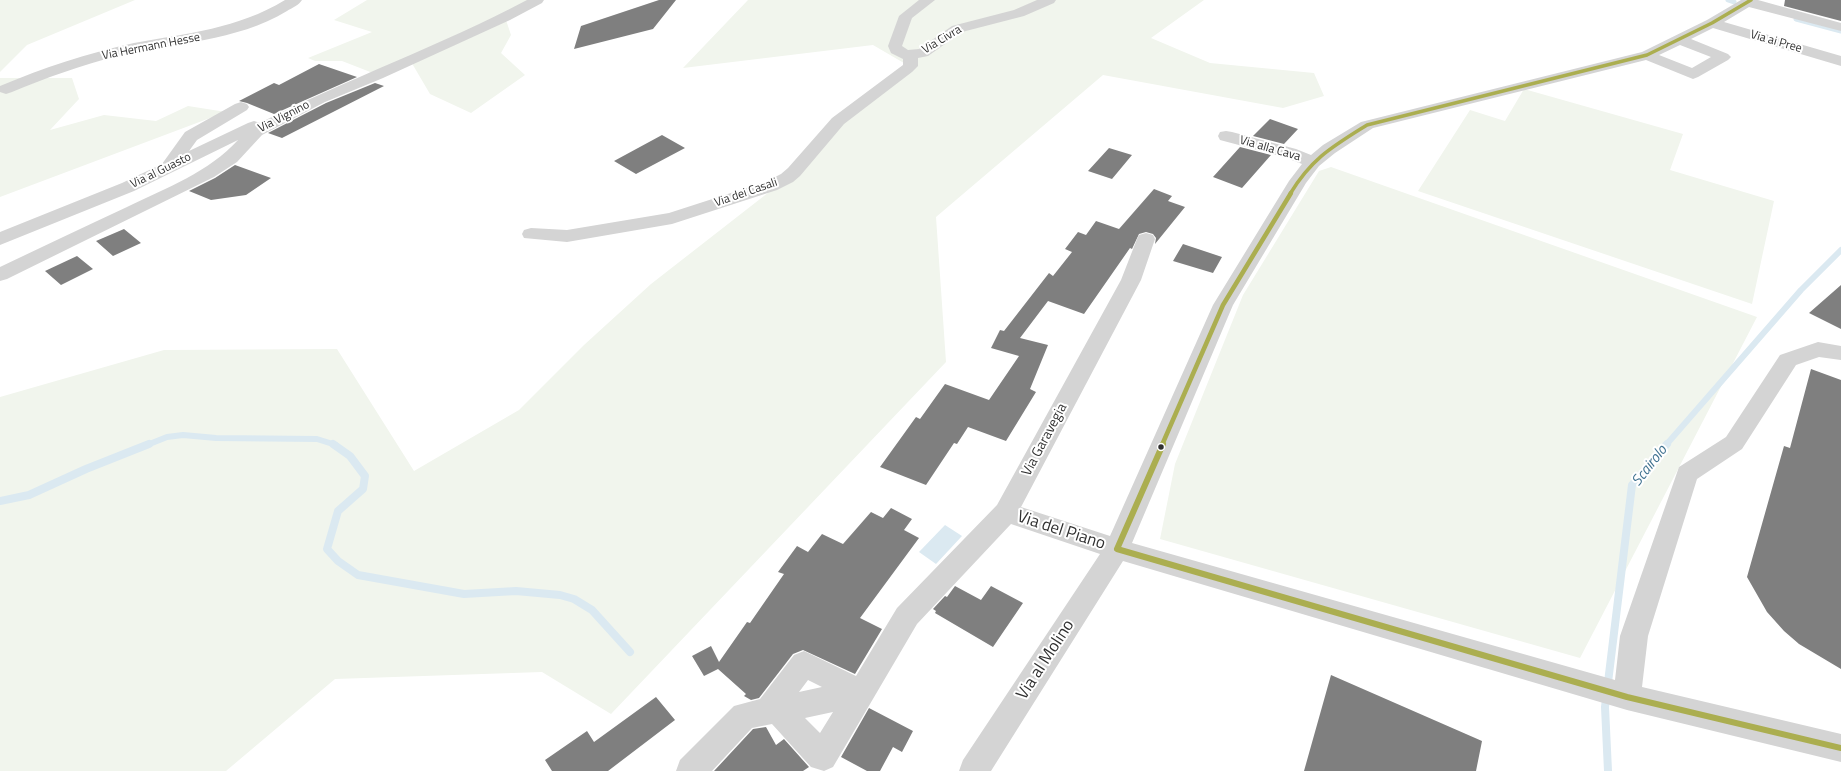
<!DOCTYPE html>
<html>
<head>
<meta charset="utf-8">
<style>
  body { margin:0 }
  canvas { display:block; background:#fff }
</style>
</head>
<body>
<canvas width="1841" height="771"></canvas>
<script>
const ctx = document.querySelector('canvas').getContext('2d');
ctx.lineJoin = 'round';
function paint(path, color) { ctx.fillStyle = color; ctx.fill(path, 'evenodd'); }
function stroke(path, color, width, dash) { ctx.strokeStyle = color; ctx.lineWidth = width; ctx.lineCap = dash ? 'butt' : 'round'; ctx.setLineDash(dash || []); ctx.stroke(path); }
function write(font, color, halo, rows, align = 'center') {
  ctx.font = font + ' "Titillium Web",sans-serif'; ctx.lineWidth = 4; ctx.setLineDash([]); ctx.textBaseline = 'middle'; ctx.strokeStyle = halo; ctx.fillStyle = color; for (const [text, x, y, turn = 0] of rows) {
    ctx.save(); ctx.translate(x, y); ctx.rotate((+turn || 0) * Math.PI / 180); ctx.textAlign = isNaN(turn) ? turn : align; if (halo) ctx.strokeText(text, 0, 0); ctx.fillText(text, 0, 0); ctx.restore();
  }
}
const green = new Path2D(`
  M 0,0 L 135,0 L 27,45 L 0,72 Z
  M 367,0 L 537,0 L 505,17 L 511,35 L 501,53 L 525,75 L 471,113 L 430,94 L 410,60 L 378,75 L 342,61 L 315,61 L 308,58 L 372,32 L 334,20 Z
  M 748,0 L 1204,0 L 1151,38 L 1210,63 L 1314,73 L 1324,96 L 1283,108 L 1103,75 L 936,217 L 946,362 L 611,714 L 542,672 L 335,679 L 226,771 L 0,771 L 0,397 L 164,350 L 337,349 L 414,471 L 519,410 L 584,345 L 651,284 L 787,178 L 838,121 L 909,66 L 873,45 L 683,68 Z
  M 0,78 L 72,78 L 79,99 L 50,130 L 104,115 L 156,121 L 188,106 L 226,112 L 0,197 Z
  M 1524,89 L 1683,134 L 1670,170 L 1774,201 L 1752,304 L 1418,191 L 1470,110 L 1505,121 Z
  M 1331,167 L 1757,317 L 1580,658 L 1160,539 L 1175,464 L 1243,295 L 1319,171 Z`);
const water = new Path2D(`
  M 945,525 L 962,536 L 936,564 L 919,552 Z`);
const streamFar2 = new Path2D(`
  M 1728,0 L 1734,2
  M 1796,19 L 1841,31`);
const streamFar1 = new Path2D(`
  M 147,445 L 167,437 L 183,435 L 216,438 L 317,439 L 336,445
  M 1666,445 L 1801,290 L 1841,250`);
const stream = new Path2D(`
  M 333,444 L 350,456 L 365,476 L 363,489 L 338,511 L 327,549 L 338,561 L 358,575 L 464,594 L 516,591 L 560,595 L 574,599 L 592,610 L 630,652
  M 0,501 L 29,495 L 86,469 L 149,444
  M 1608,771 L 1605,707 L 1632,485 L 1667,444`);
const building = new Path2D(`
  M 659,0 L 676,0 L 653,29 L 574,49 L 581,26 Z
  M 1785,0 L 1841,0 L 1841,21 L 1784,6 Z
  M 319,64 L 357,77 L 274,114 L 247,103 L 239,101 L 274,83 L 279,85 Z
  M 375,83 L 384,86 L 282,138 L 268,133 L 326,103 Z
  M 1270,119 L 1298,129 L 1284,144 L 1253,136 Z
  M 662,135 L 685,148 L 636,174 L 614,161 Z
  M 1240,147 L 1271,155 L 1242,188 L 1213,177 Z
  M 1109,148 L 1132,155 L 1112,179 L 1088,171 Z
  M 235,165 L 271,178 L 246,195 L 211,200 L 189,191 L 215,178 Z
  M 1154,189 L 1172,196 L 1168,201 L 1185,207 L 1155,244 L 1156,238 L 1153,234 L 1146,232 L 1139,234 L 1132,249 L 1130,248 L 1084,314 L 1048,301 L 1020,338 L 1048,345 L 1030,389 L 1036,392 L 1006,441 L 968,427 L 957,444 L 954,443 L 926,485 L 880,467 L 916,417 L 920,419 L 945,384 L 989,400 L 1019,356 L 991,348 L 1000,330 L 1004,331 L 1049,273 L 1053,276 L 1072,252 L 1065,249 L 1078,232 L 1086,235 L 1096,221 L 1119,229 Z
  M 124,229 L 141,243 L 113,256 L 96,241 Z
  M 1183,244 L 1222,257 L 1213,273 L 1173,261 Z
  M 77,256 L 93,269 L 61,285 L 45,271 Z
  M 1841,285 L 1841,329 L 1809,313 Z
  M 1811,369 L 1841,380 L 1841,669 L 1799,644 L 1784,631 L 1767,612 L 1747,577 L 1784,446 L 1790,448 Z
  M 891,508 L 912,519 L 904,530 L 919,538 L 860,618 L 882,629 L 855,674 L 803,650 L 793,654 L 759,698 L 751,700 L 744,696 L 746,694 L 718,669 L 704,676 L 692,656 L 711,646 L 719,662 L 747,622 L 750,623 L 784,574 L 778,572 L 797,546 L 808,552 L 822,534 L 843,544 L 871,512 L 883,518 Z
  M 955,586 L 981,600 L 991,586 L 1023,603 L 993,647 L 935,613 L 936,611 L 933,609 L 945,596 L 947,597 Z
  M 1331,675 L 1482,741 L 1476,771 L 1304,771 Z
  M 656,697 L 675,720 L 608,771 L 552,771 L 545,760 L 587,731 L 594,742 Z
  M 869,708 L 913,731 L 902,752 L 893,747 L 880,771 L 867,771 L 841,757 Z
  M 766,727 L 776,745 L 784,739 L 809,767 L 803,771 L 714,771 L 753,729 Z`);
const minor = new Path2D(`
  M 285,0 L 302,0 C 299,5 292,8 287,11 C 236,42 174,42 118,56 C 81,65 46,78 12,92 L 6,94 L 0,92 L 0,86 C 43,68 88,53 134,43 C 188,33 237,29 285,0 Z
  M 527,0 L 544,0 L 542,3 L 510,20 L 383,78 L 325,102 L 262,135 L 237,162 L 214,177 L 7,279 L 0,281 L 0,267 C 42,247 84,227 127,207 C 166,188 209,172 238,140 L 134,191 L 0,245 L 0,232 L 122,183 L 162,164 L 185,132 L 235,104 L 241,102 L 247,104 L 249,107 L 247,110 L 197,140 L 189,151 L 248,123 L 254,121 L 260,123 C 347,79 440,46 527,0 Z
  M 919,0 L 935,0 L 912,18 L 902,46 L 908,50 L 919,49 L 952,26 L 1014,10 L 1037,0 L 1056,0 L 1054,3 L 1024,16 L 962,32 L 928,56 L 918,58 L 918,66 L 912,72 L 844,124 L 800,176 L 793,182 L 777,190 L 672,224 L 567,242 L 524,238 L 522,234 L 524,230 L 531,228 L 567,230 L 669,213 L 765,182 L 781,174 L 788,168 L 832,118 L 903,65 L 903,59 L 891,53 L 888,46 L 899,16 Z
  M 1741,0 L 1758,0 L 1841,23 L 1841,31 L 1749,7 L 1724,22 L 1841,56 L 1841,66 L 1713,28 L 1691,39 L 1728,54 L 1731,57 L 1728,60 L 1698,77 L 1693,79 L 1688,77 L 1646,60 L 1373,128 L 1335,153 L 1319,166 L 1306,183 L 1233,305 L 1132,543 L 1615,680 L 1620,636 L 1679,467 L 1726,437 L 1780,355 L 1818,342 L 1841,346 L 1841,360 L 1819,357 L 1796,365 L 1742,449 L 1697,479 L 1648,636 L 1642,687 L 1841,734 L 1841,762 L 1627,710 L 1123,561 L 991,771 L 959,771 L 963,760 L 1100,554 L 1011,524 L 917,624 L 833,767 L 824,771 L 811,767 L 772,724 L 752,728 L 712,771 L 676,771 L 680,760 L 734,706 L 760,699 L 794,655 L 804,651 L 856,676 L 897,608 L 997,505 L 1121,280 L 1137,239 L 1139,235 L 1146,233 L 1153,235 L 1155,239 L 1141,280 L 1021,507 L 1110,536 L 1213,305 L 1289,181 L 1302,164 L 1284,157 L 1220,140 L 1218,136 L 1220,132 L 1226,131 L 1232,132 L 1296,149 L 1311,155 L 1323,145 L 1361,122 L 1642,52 L 1707,20 ZM 1680,45 L 1711,57 L 1692,68 L 1659,55 ZM 808,680 L 822,687 L 799,692 ZM 833,712 L 820,733 L 805,718 Z`);
const bus1Far2 = new Path2D(`
  M 1290,194 C 1312,158 1332,147 1367,125 L 1647,55 L 1712,23 L 1751,0`);
const bus1Far1 = new Path2D(`
  M 1162,445 L 1223,305 L 1291,193`);
const bus1 = new Path2D(`
  M 1163,444 L 1117,549 L 1627,697 L 1841,748`);
const markers = [
  [1161,447,3.5,"#303030"]
];
const farStreetnames = [
  ["Via Civra",942,40,-31],
  ["Via ai Pree",1776,42,16],
  ["Via Hermann Hesse",151,47,-11],
  ["Via Vignino",284,117,-27],
  ["Via alla Cava",1270,149,16],
  ["Via al Guasto",161,171,-26],
  ["Via dei Casali",746,193,-19]
];
const streetNames = [
  ["Via Garavegia",1045,440,-62]
];
const waterNames = [
  ["Scairolo",1650,466,-52]
];
const nearStreetnames = [
  ["Via del Piano",1061,531,18],
  ["Via al Molino",1046,660,-57]
];
paint(green, '#f1f5ed');
paint(water, '#dbe9f1');
stroke(streamFar2, '#dbe9f1', 5);
stroke(streamFar1, '#dbe9f1', 6);
stroke(stream, '#dbe9f1', 8);
paint(building, '#7f7f7f');
paint(minor, '#d4d4d4');
stroke(bus1Far2, '#abae50', 3.5);
stroke(bus1Far1, '#abae50', 4.5);
stroke(bus1, '#abae50', 6);
for (const [x, y, r, color] of markers) { const dot = new Path2D(); dot.arc(x, y, r, 0, 2 * Math.PI); ctx.fillStyle = color; ctx.fill(dot); stroke(dot, '#fff', 1.5); }
write('12px', '#303030', '#fff', farStreetnames);
write('14px', '#303030', '#fff', streetNames);
write('italic 15px', '#407290', '#fff', waterNames);
write('17px', '#303030', '#fff', nearStreetnames);
</script>
</body>
</html>
